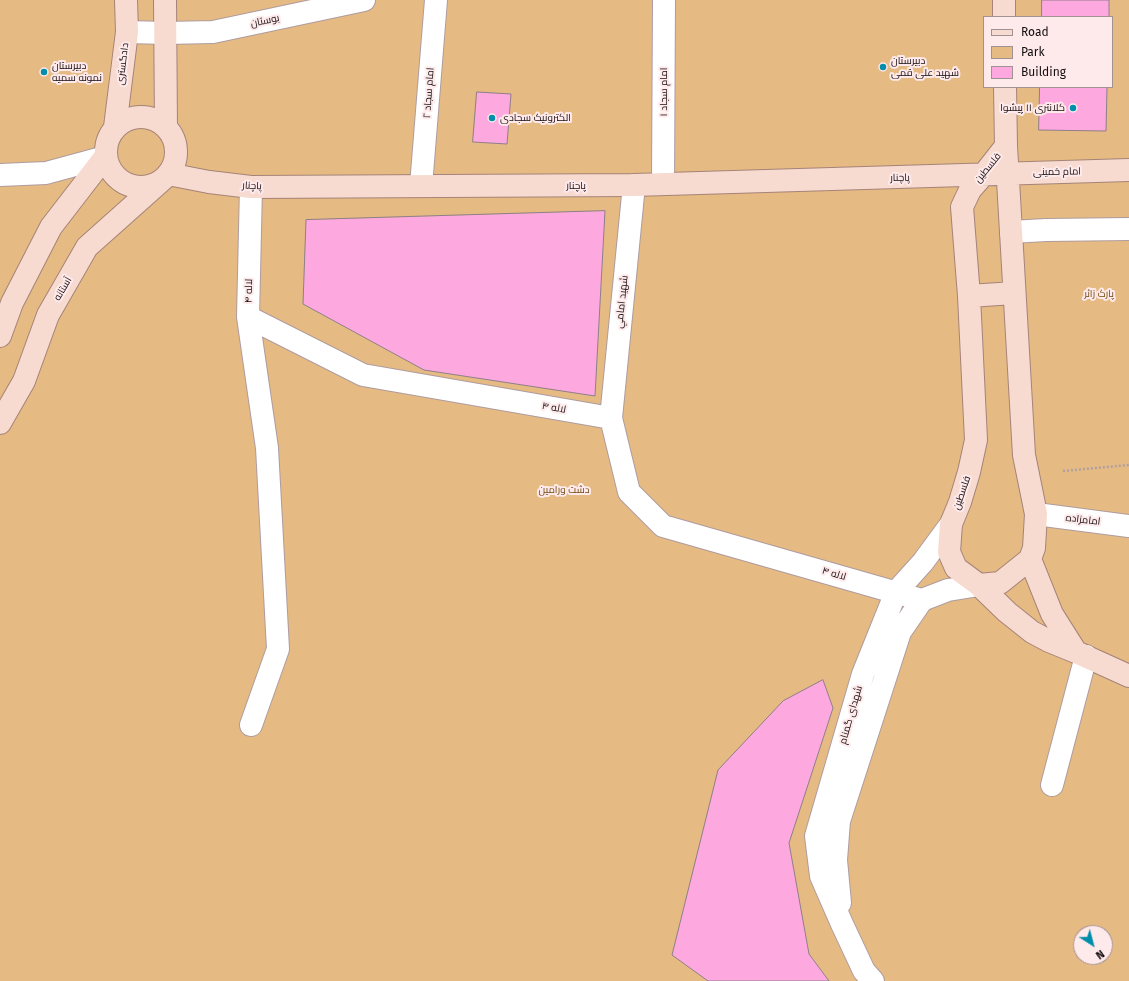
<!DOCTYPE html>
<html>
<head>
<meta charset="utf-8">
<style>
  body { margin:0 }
  #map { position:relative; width:1129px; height:981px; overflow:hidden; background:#fee9eb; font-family:"Fira Sans",sans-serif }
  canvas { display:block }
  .legend { position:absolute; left:983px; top:16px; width:130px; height:72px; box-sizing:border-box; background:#fee9eb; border:1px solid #a09193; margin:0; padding:5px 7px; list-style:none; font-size:12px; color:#140d0e }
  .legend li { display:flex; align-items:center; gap:8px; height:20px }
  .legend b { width:20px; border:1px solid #a09193 }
  .north { position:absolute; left:1073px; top:925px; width:40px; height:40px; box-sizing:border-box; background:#fee9eb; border:1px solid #a09193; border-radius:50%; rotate:144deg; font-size:11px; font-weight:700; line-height:16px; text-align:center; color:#140d0e }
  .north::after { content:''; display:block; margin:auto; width:14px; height:18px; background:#008eab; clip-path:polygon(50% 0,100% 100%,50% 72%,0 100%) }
</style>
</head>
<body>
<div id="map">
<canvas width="1129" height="981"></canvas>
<ul class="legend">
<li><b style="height:5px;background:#f8dbd0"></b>Road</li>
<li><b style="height:11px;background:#e6ba83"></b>Park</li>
<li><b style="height:11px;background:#fda9e0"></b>Building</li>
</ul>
<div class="north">N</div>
</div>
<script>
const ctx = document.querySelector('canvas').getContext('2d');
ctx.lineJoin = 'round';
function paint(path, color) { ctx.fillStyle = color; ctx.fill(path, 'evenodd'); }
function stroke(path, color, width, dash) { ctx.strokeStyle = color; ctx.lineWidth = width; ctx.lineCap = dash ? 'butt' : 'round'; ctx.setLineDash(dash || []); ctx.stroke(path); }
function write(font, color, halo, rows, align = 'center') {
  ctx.font = font + ' "Fira Sans",Cairo,sans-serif'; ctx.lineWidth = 4; ctx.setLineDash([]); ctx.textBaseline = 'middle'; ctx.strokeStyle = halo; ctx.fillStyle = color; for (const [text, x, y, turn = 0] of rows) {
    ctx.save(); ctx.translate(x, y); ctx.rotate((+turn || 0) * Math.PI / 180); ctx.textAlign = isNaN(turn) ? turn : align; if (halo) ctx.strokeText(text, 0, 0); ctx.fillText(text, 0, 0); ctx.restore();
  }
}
const green = new Path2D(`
  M 0,0 L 1129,0 L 1129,981 L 0,981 ZM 984,17 L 1112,17 L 1112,87 L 984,87 ZM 1081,933 L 1105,933 L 1105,957 L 1081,957 Z`);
const building = new Path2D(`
  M 1042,0 L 1109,0 L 1109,17 L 1042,17 Z
  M 1040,87 L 1107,87 L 1106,131 L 1039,130 Z
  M 477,92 L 511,94 L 507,144 L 473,142 Z
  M 605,211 L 595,396 L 424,370 L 303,304 L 306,220 Z
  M 823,680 L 833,708 L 789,843 L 809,954 L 829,981 L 708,981 L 672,955 L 718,770 L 783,701 Z`);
const path = new Path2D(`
  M 1063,471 L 1129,465`);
const minor = new Path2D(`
  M 127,32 L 166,33 L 213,32 L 364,0
  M 0,175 L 46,173 L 105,157
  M 663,184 L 664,0
  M 421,186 L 436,0
  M 251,187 L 248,317 L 363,375 L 611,418 L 629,492 L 663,526 L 922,600
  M 1011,232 L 1046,230 L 1129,229
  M 248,317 L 267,448 L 278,649 L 251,725
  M 611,418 L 634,185
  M 1036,514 L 1129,526
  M 1052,785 L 1086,656
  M 840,903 L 836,860 L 839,821 L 900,632 L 922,600 L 948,590 L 979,585
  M 873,981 L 864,971 L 842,924 L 821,876 L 816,836 L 863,674 L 896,592 L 923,562 L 951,524`);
const major = new Path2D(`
  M 165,0 L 166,127
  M 1004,0 L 1004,17
  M 1005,87 L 1006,146 L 1024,455 L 1036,514 L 1034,548 L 1030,559 L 1000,583 L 979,585 L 956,568 L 949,552 L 951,524 L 960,502 L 969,472 L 976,440 L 969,296 L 962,207 L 970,190 L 984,174 L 1006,146
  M106 152a35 35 0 1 1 70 0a35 35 0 1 1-70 0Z
  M 115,127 L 127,32 L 126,0
  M 168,174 L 209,182 L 251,187 L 634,185 L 1129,170
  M 969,296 L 1014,293
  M 0,336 L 12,303 L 51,227 L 105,157
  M 0,423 L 24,381 L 48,315 L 87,247 L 161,181
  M 1030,559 L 1052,614 L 1076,652
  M 979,585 L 1007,612 L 1032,632 L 1049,641 L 1076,652 L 1129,676`);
const markers = [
  [883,67,4,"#008eab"],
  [44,72,4,"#008eab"],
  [1073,108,4,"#008eab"],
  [492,118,4,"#008eab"]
];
const streetNames = [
  ["بوستان",265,21,-12],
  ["دادگستری",123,64,-83],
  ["امام سجاد ۱",664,92,-90],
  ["امام سجاد ۲",429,93,-86],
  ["فلسطین",988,168,-51],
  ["امام خمینی",1057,172,-1],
  ["پاچنار",900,178,-1],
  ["پاچنار",252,186,3],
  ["پاچنار",576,186],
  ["آستانه",63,289,-60],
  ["لاله ۴",249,291,-89],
  ["شهيد امامي",622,302,-84],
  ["لاله ۴",554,408,10],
  ["فلسطین",962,493,-71],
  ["امامزاده",1083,520,7],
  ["لاله ۴",834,574,16],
  ["شهدای گمنام",851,715,-74]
];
const poiNames = [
  ["دبیرستان",891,61],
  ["شهید علی قمی",891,73],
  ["دبیرستان",52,66],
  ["نمونه سمیه",52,78],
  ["کلانتری ۱۱ پیشوا",1065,108,"right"],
  ["الکترونیک سجادی",500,118]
];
const parkNames = [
  ["پارک زائر",1099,294],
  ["دشت ورامین",564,490]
];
paint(green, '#e6ba83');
paint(building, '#fda9e0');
stroke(building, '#8f7f89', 1);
stroke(minor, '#af9c9e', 24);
stroke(major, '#a58378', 24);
stroke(path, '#b0a0a1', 2.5, [2, 2]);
stroke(minor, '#fff', 22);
stroke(major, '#f8dbd0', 22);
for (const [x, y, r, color] of markers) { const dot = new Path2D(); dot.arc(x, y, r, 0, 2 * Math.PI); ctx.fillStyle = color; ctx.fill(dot); stroke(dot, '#fee9eb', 1.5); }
write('10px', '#140d0e', '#fee9eb', streetNames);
write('10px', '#140d0e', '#fee9eb', poiNames, 'left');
write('10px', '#734b0e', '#fee9eb', parkNames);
</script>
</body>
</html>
